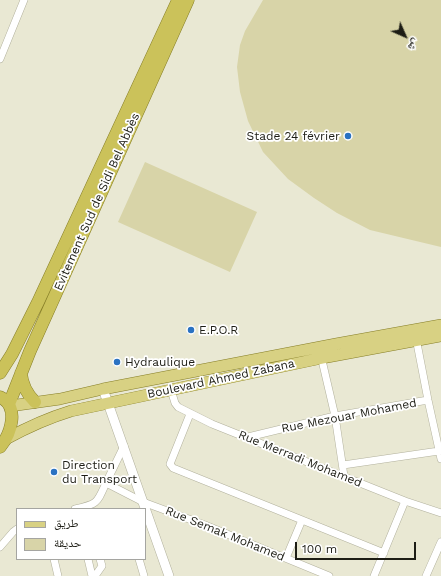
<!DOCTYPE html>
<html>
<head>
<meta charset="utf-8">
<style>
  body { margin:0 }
  #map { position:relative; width:441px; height:576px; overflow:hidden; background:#e9e8d3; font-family:"Work Sans","Noto Naskh Arabic",sans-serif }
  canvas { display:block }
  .legend { position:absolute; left:16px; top:508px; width:130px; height:52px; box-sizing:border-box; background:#fff; border:1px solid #a5a5a1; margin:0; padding:5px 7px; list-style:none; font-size:12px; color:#1d1d15 }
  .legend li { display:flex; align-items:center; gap:8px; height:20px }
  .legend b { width:20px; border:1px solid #a5a5a1 }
  .north { position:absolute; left:385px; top:16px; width:40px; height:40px; -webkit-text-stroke:3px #fff; paint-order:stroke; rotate:135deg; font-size:11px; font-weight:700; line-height:16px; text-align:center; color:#1d1d15 }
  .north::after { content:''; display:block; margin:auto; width:14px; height:18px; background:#1d1d15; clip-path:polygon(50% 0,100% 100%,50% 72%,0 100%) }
  .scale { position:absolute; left:295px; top:542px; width:121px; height:18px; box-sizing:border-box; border:2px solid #1d1d15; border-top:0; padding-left:5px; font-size:12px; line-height:14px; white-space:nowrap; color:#1d1d15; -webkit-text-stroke:3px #fff; paint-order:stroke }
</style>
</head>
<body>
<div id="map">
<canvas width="441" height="576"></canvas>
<ul class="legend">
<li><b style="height:5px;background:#d8d183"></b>طريق</li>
<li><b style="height:11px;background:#d8d4a8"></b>حديقة</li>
</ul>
<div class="north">ش</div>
<div class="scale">100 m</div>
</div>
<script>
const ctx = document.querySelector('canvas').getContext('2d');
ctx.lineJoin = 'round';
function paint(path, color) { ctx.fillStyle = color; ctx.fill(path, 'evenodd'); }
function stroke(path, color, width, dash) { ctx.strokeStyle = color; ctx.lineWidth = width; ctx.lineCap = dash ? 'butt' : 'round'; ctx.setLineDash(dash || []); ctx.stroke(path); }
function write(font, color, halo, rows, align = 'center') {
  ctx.font = font + ' "Work Sans",sans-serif'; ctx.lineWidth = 3.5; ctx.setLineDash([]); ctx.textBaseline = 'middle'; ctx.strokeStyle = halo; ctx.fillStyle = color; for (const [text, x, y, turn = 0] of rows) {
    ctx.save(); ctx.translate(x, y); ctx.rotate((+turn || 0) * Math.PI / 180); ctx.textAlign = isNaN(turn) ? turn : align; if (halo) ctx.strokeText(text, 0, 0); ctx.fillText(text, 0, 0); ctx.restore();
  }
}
const green = new Path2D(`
  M 263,0 L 441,0 L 441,247 L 370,230 L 337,213 L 314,198 L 288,179 L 263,152 L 248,121 L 240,92 L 237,67 L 240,45 L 245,31 Z
  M 145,162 L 257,212 L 230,272 L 118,222 Z`);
const minor = new Path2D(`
  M 0,59 L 24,0
  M 416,338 L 428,400 L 441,459
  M 321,356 L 335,416 L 344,476
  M 171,390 L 175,403 L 178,407 L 212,424 L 405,501 L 441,513
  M 190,414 L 170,464 L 173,468 L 384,553
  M 248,437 L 335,416 L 428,400
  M 124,446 L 106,483 L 143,502 L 205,525 L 329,576
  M 343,465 L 439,451
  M 75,509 C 98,504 97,503 106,483
  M 0,547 L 13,532 L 17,529
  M 286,558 L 302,520
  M 54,559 L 58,576
  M 88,559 L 92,576
  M 139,559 L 144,576
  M 95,576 L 102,566 L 100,559
  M 374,576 L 405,501
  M 426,576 L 441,542`);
const tertiary = new Path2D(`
  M 103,389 L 169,576`);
const primary = new Path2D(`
  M 10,406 L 60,399 L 103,389 L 336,344 L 441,325
  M 6,439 C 28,427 48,418 71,411 L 322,358 L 441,336`);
const trunk = new Path2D(`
  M 0,373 L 12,354 L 38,302 L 178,0
  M 21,373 C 22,385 27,394 35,402
  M 0,397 C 20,406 11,434 0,447
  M 9,404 L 30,351 L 188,0`);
const markers = [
  [348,136,4,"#2a72c2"],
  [191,330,4,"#2a72c2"],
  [117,362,4,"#2a72c2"],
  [54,472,4,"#2a72c2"]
];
const poiNames = [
  ["Stade 24 février",340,136,"right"],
  ["E.P.O.R",199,330],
  ["Hydraulique",125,362],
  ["Direction",62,465],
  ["du Transport",62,479]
];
const streetNames = [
  ["Evitement Sud de Sidi Bel Abbès",97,202,-66],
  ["Boulevard Ahmed Zabana",221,379,-12],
  ["Rue Mezouar Mohamed",349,416,-11],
  ["Rue Merradi Mohamed",300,459,22],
  ["Rue Semak Mohamed",225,534,22]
];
paint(green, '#d8d4a8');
stroke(minor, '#b2b19d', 8);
stroke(tertiary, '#b2b19d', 10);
stroke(primary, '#867e27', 12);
stroke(trunk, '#867e27', 13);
stroke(minor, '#fff', 7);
stroke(tertiary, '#fff', 9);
stroke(primary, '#d8d183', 11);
stroke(trunk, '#cbc25a', 12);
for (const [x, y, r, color] of markers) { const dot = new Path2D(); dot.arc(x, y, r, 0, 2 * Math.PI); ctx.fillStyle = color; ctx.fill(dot); stroke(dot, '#fff', 1.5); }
write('12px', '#1d1d15', '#fff', poiNames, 'left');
write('12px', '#1d1d15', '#fff', streetNames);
</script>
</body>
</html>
